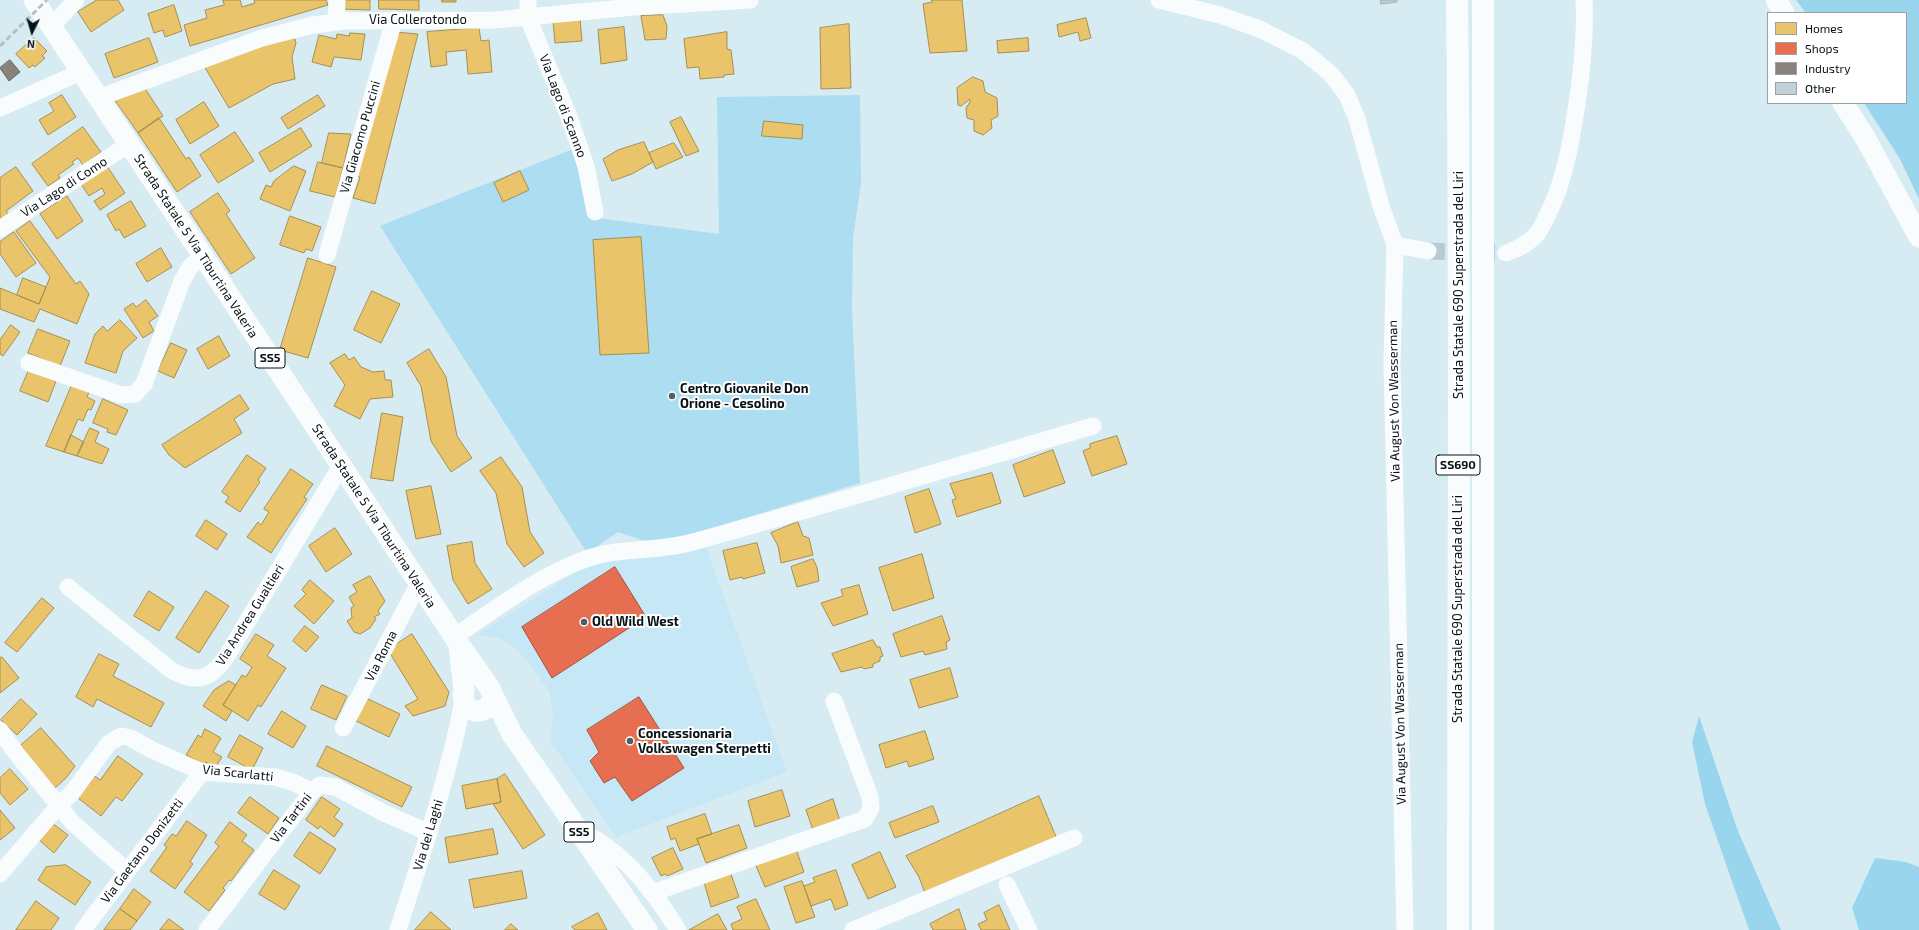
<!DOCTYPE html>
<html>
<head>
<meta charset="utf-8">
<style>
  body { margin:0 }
  #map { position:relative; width:1919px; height:930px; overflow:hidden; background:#d7ebf3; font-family:"Exo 2",sans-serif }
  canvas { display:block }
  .legend { position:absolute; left:1767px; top:12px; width:140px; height:92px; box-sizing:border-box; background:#fff; border:1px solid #9ca1a3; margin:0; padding:5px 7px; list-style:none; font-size:12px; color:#071318 }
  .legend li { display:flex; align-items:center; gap:8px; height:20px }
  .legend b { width:20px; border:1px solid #9ca1a3 }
  .north { position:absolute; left:12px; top:12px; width:40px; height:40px; -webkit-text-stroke:3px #fff; paint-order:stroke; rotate:185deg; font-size:11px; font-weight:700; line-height:16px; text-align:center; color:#071318 }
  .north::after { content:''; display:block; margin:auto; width:14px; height:18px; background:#071318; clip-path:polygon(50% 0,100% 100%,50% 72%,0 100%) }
</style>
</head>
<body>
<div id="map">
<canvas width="1919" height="930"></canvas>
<ul class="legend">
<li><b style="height:11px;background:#e9c46a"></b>Homes</li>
<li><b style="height:11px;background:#e76f51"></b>Shops</li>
<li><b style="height:11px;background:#8a817c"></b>Industry</li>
<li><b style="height:11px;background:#c1d1d7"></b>Other</li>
</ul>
<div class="north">N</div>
</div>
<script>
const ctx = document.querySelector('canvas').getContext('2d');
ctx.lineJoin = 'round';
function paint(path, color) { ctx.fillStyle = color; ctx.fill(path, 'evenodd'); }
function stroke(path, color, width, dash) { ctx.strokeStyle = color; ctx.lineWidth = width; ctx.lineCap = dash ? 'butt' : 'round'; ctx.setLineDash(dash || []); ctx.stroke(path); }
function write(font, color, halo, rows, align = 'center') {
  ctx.font = font + ' "Exo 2",sans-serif'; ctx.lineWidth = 4; ctx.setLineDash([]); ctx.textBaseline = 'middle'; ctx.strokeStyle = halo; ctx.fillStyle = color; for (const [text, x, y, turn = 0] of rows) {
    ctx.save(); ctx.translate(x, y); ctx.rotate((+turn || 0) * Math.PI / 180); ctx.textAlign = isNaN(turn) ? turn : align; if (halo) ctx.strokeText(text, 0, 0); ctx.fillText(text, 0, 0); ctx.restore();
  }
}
const built = new Path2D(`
  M 706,547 L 787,772 L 616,837 L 550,741 L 553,717 L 550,693 L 533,668 L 516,648 L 498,638 L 477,635 L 580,569 L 613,557 L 661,557 Z`);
const green = new Path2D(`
  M 860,95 L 861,182 L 853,239 L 852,309 L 860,483 L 657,545 L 618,532 L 587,553 L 380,226 L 573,149 L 589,217 L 719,234 L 717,97 Z`);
const forest = new Path2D(`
  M 1796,0 L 1919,0 L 1919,199 L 1900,159 L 1864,103 L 1906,103 L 1906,13 L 1806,13 Z
  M 1699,716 L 1738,831 L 1781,930 L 1749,930 L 1705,804 L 1692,742 Z
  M 1875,858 L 1906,862 L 1919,867 L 1919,930 L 1859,930 L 1852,908 Z`);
const homes = new Path2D(`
  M 97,0 L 118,0 L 124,10 L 91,32 L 78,12 Z
  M 223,0 L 240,0 L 242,7 L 255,3 L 254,0 L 326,0 L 328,5 L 190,46 L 184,25 L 207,18 L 205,10 L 224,5 Z
  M 341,0 L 370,0 L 370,10 L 341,9 Z
  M 379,0 L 419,0 L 419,10 L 379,9 Z
  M 442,0 L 456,0 L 456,2 L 442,2 Z
  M 932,0 L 962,0 L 967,51 L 930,53 L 923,4 L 932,2 Z
  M 174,5 L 182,31 L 165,37 L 163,30 L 154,33 L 148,14 Z
  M 663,15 L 667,26 L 666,39 L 645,40 L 641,16 Z
  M 580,18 L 582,41 L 555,43 L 553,21 Z
  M 1086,18 L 1091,38 L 1080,41 L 1078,32 L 1059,37 L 1057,25 Z
  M 849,24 L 851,88 L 821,89 L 820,28 Z
  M 624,27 L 627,60 L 601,64 L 598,30 Z
  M 479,28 L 481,41 L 489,40 L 492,72 L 468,74 L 466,50 L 446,52 L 447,65 L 431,67 L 427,32 Z
  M 395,32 L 418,34 L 375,204 L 353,198 L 360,177 L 353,176 Z
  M 727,32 L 727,49 L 731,50 L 734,74 L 724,75 L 724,77 L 700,79 L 699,67 L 687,68 L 684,39 Z
  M 350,33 L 365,34 L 361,60 L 334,57 L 331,67 L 312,62 L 319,35 L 336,39 L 337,34 L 349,36 Z
  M 294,36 L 296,43 L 292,57 L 295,79 L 273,84 L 229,108 L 204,66 Z
  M 34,38 L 47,51 L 42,56 L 45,58 L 35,67 L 33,65 L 29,68 L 16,54 Z
  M 149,38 L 158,62 L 114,78 L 105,54 Z
  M 1028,38 L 1029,51 L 998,53 L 997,41 Z
  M 973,77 L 983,81 L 985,92 L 997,98 L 998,116 L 991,120 L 992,128 L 983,135 L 974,131 L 974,120 L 967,118 L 966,108 L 970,102 L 970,99 L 961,106 L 958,105 L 957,88 Z
  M 144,87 L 163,116 L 138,133 L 114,99 Z
  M 62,95 L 76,117 L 48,135 L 39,120 L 54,111 L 49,103 Z
  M 318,95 L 325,106 L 288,129 L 281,118 Z
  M 204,102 L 219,126 L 190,144 L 176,120 Z
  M 681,117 L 699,151 L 686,156 L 670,122 Z
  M 159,118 L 186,159 L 189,157 L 201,176 L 177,192 L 138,133 Z
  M 764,121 L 803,125 L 802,139 L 762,136 Z
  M 83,127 L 101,152 L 83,165 L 78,158 L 72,162 L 74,164 L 58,175 L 60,178 L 48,186 L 32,164 Z
  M 301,128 L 312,146 L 270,172 L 259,153 Z
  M 235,132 L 254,161 L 218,183 L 200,155 Z
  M 329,133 L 351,134 L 343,168 L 322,163 Z
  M 644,142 L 653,162 L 632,174 L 612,181 L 603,159 L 618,150 Z
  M 674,143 L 683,157 L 656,169 L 649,153 Z
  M 318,162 L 343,168 L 335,197 L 310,191 Z
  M 107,166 L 125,193 L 100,210 L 94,201 L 105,194 L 102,188 L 89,196 L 79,181 Z
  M 294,166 L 306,171 L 290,211 L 260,199 L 266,185 L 271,187 L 274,181 Z
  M 16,167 L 33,191 L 6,211 L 10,217 L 0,224 L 0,178 Z
  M 520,171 L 529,190 L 503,202 L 494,183 Z
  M 218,193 L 230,211 L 226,214 L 255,258 L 231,274 L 190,212 Z
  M 67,196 L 83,221 L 57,239 L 40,214 Z
  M 131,201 L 146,226 L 124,238 L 119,229 L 116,231 L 107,215 Z
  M 290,216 L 321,227 L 312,251 L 306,249 L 304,253 L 280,245 Z
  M 30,221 L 76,284 L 80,281 L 89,294 L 77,324 L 40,309 L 34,322 L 0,309 L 0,288 L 39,304 L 50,277 L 16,231 Z
  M 14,232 L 36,263 L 16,277 L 0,254 L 0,242 Z
  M 641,237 L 649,353 L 600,355 L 593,240 Z
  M 161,248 L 172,267 L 147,282 L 136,264 Z
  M 308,258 L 336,267 L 308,358 L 280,350 Z
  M 23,278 L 46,287 L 39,304 L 17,295 Z
  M 372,291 L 400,304 L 381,343 L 354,330 Z
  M 146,300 L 158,316 L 149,322 L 154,331 L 143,338 L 124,309 L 133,303 L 136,307 Z
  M 120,320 L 137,338 L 123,351 L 116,373 L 85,363 L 95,334 L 103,326 L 107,331 Z
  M 11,325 L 20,332 L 3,356 L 0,354 L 0,340 Z
  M 38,329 L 70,341 L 60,366 L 28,353 Z
  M 219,336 L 230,356 L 208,369 L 197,349 Z
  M 171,343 L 187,350 L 174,378 L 158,371 Z
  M 429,349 L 446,377 L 457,436 L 472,458 L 451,472 L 431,441 L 421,386 L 407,363 Z
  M 345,354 L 349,360 L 354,357 L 361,367 L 373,372 L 384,371 L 385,380 L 391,380 L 393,397 L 370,399 L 360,419 L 334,406 L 345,385 L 330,363 Z
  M 29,370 L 56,381 L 48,402 L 20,391 Z
  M 72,385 L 89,392 L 87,397 L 95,401 L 91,410 L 88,409 L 83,421 L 78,419 L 64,452 L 46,446 Z
  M 240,395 L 249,409 L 234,419 L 242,433 L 185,468 L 169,455 L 162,445 Z
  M 103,399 L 128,410 L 116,435 L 107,432 L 108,429 L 93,423 Z
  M 382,413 L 403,417 L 393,481 L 371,478 Z
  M 90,428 L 99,432 L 95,442 L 109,449 L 102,464 L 77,456 Z
  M 71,435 L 84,442 L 77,456 L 64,452 Z
  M 1117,436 L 1127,464 L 1092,476 L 1083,451 L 1090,448 L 1090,444 Z
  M 1053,450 L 1065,483 L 1024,497 L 1013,465 Z
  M 247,455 L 266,468 L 258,480 L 260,482 L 240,512 L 225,502 L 229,497 L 222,492 Z
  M 501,457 L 522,487 L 530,532 L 544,553 L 524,567 L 507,544 L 496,493 L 480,471 Z
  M 291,469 L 313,484 L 304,497 L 307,499 L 271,553 L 247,537 L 258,522 L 261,525 L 269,512 L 264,509 Z
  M 992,473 L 1001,503 L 957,517 L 952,500 L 956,499 L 950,484 Z
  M 431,486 L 441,534 L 416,539 L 406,491 Z
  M 929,489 L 941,524 L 915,533 L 905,497 Z
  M 206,520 L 227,534 L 217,550 L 196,536 Z
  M 798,522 L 803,536 L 809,538 L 813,555 L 781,563 L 778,546 L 771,533 Z
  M 335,528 L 352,554 L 326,572 L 309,546 Z
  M 472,542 L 475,563 L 492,589 L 468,604 L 453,580 L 447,546 Z
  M 757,543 L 765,573 L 743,579 L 742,577 L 730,580 L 723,551 Z
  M 922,554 L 934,598 L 893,611 L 879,568 Z
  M 813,559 L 817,567 L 819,581 L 797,587 L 791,567 Z
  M 370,576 L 385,601 L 378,611 L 380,614 L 374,617 L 376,619 L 370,628 L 360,634 L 354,632 L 347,621 L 352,618 L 351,608 L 354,606 L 349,597 L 357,592 L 353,585 Z
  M 310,580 L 334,601 L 314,624 L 294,606 L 306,594 L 302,590 Z
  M 859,585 L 868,614 L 833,626 L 821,603 L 843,596 L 841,590 Z
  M 149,591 L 174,607 L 159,631 L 134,616 Z
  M 206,591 L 229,606 L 199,653 L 176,638 Z
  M 42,598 L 54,608 L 17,652 L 5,643 Z
  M 942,616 L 950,640 L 946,642 L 947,649 L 925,655 L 923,651 L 901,657 L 893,634 Z
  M 305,626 L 319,637 L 306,652 L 293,641 Z
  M 256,634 L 274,645 L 267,656 L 286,668 L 261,707 L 258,705 L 248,721 L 223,705 L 242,675 L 246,677 L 252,667 L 240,659 Z
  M 412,634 L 449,692 L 445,706 L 413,716 L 405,706 L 418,699 L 388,650 Z
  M 873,640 L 877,647 L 880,647 L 883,656 L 880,657 L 880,661 L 873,664 L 873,667 L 864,669 L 862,667 L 841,672 L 832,654 Z
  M 99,654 L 119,664 L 113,676 L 164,703 L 151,727 L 97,699 L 93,707 L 76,697 Z
  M 2,657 L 19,678 L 0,693 L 0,658 Z
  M 950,668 L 958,697 L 919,708 L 910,680 Z
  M 229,681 L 236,685 L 223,705 L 232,711 L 226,721 L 203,706 L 214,690 Z
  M 322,685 L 347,696 L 336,720 L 311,709 Z
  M 366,698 L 400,714 L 389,737 L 354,720 Z
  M 21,699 L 37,714 L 17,735 L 1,720 Z
  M 282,711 L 306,726 L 293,748 L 268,734 Z
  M 41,728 L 75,766 L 66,778 L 55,788 L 19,747 Z
  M 205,729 L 221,738 L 213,752 L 222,757 L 215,768 L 206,762 L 204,765 L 186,755 L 198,735 L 201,737 Z
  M 925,731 L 934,759 L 909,767 L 907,761 L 886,768 L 879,745 Z
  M 240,735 L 263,748 L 252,770 L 228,757 Z
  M 327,746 L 412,787 L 402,807 L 317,766 Z
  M 118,756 L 143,774 L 122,801 L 116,797 L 101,816 L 78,798 L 95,776 L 100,780 Z
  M 10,769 L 28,789 L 10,805 L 0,793 L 0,778 Z
  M 505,774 L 545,835 L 523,849 L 493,804 L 501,802 L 497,779 Z
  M 497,779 L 501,802 L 466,809 L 462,786 Z
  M 782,790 L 790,816 L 755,827 L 748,801 Z
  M 1039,796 L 1057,839 L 926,896 L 919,877 L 906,856 Z
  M 250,797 L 279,818 L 268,834 L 238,813 Z
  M 322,797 L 340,809 L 334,817 L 343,824 L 334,837 L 320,826 L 318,829 L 306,820 Z
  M 833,799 L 840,821 L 813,830 L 806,810 Z
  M 933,806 L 939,822 L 895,838 L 889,823 Z
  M 0,810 L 15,828 L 0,840 Z
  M 705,814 L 712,834 L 697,839 L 699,844 L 680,851 L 675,838 L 671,840 L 667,827 Z
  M 187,821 L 207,835 L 190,862 L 193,864 L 175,889 L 150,871 L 167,847 L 164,845 L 172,834 L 176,836 Z
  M 230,822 L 247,835 L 242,841 L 254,850 L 231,881 L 229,880 L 223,888 L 225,890 L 209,911 L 184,892 L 219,846 L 215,843 Z
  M 52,823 L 68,835 L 54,853 L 39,840 Z
  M 739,825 L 747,848 L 706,863 L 697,839 Z
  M 493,829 L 498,854 L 449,863 L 445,838 Z
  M 310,832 L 336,849 L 320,874 L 294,856 Z
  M 673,848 L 683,869 L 667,876 L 665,874 L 661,876 L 652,858 Z
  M 796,849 L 804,872 L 765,887 L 756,866 Z
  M 880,852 L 896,887 L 868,899 L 852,865 Z
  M 66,865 L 91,882 L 75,905 L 38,880 L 46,867 Z
  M 274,870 L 300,886 L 285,910 L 259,894 Z
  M 836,870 L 848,905 L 835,910 L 831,899 L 811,906 L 804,886 L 815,882 L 813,878 Z
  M 522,871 L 527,898 L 474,908 L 469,880 Z
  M 731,874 L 739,897 L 711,907 L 704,882 Z
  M 802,881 L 815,917 L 796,923 L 784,887 Z
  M 134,889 L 151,902 L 137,921 L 120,909 Z
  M 756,899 L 770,930 L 733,930 L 731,924 L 742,919 L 737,907 Z
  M 36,901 L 59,918 L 51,930 L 16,930 Z
  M 999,905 L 1010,930 L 981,930 L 978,924 L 987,920 L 984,913 Z
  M 120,909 L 137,921 L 130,930 L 104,930 Z
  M 959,909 L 966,930 L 933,930 L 930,924 Z
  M 431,912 L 451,930 L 415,930 Z
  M 598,913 L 607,930 L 575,930 L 572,927 Z
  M 718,914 L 727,930 L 689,930 Z
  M 169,919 L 184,930 L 160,930 Z
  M 511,924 L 518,930 L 505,930 Z`);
const shops = new Path2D(`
  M 615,567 L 646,617 L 552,678 L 522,627 Z
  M 639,697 L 684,768 L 632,801 L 615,777 L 604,783 L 590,761 L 599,752 L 587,730 Z`);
const industry = new Path2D(`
  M 10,60 L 20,72 L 9,81 L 0,68 Z`);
const building = new Path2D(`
  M 1381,0 L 1397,0 L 1397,2 L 1381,4 Z`);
const minorTunnel = new Path2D(`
  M 1428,251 L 1506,253`);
const minor = new Path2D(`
  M 528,0 L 528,18 L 568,114 L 586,166 L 595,212
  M 1159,0 L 1220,15 L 1262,30 L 1303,51 L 1331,74 L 1347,95 L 1357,119 L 1381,206 L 1395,245 L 1392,364 L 1405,930
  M 336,22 L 337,0
  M 51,27 L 76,0
  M 98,98 L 262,38 L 313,25 L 345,21 L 496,20 L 633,7 L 750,0
  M 0,108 L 81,72
  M 0,229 L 129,144
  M 1395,245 L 1428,251
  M 1506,253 C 1518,249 1528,244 1537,234 C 1541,229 1544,222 1547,216 C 1565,181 1571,142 1577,104 C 1582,69 1586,35 1584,0
  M 327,255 L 394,20
  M 29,363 L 121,395 L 135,394 L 144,384 L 182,281 L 190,267 L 202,256
  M 68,587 L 171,670 C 195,684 211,680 226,657 L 341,466
  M 454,637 C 496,609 538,576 586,559 C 620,547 658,552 693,542 C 827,505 960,465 1093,426
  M 343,728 L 419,583
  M 0,730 L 16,753 L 73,823 L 127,871
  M 578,830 C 623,850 652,889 678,930
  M 0,874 L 60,804 L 72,793 L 109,743 L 121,736 L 131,738 L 152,750 L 202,772 L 275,777 L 292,782 L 312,791
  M 1007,885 L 1029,930
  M 652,893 L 865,819 L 871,808 L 870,797 L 834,701
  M 83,930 L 202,772
  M 207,930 L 312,791 L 320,785 L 335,787 L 384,813 L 429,833
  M 398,930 C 422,854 448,779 463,701
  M 853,930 L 1074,838`);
const major = new Path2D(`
  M 34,0 L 459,644 L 489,687 L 512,734 L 647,930
  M 1776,0 L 1784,13
  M 1843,103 L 1866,139 L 1919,237
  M 459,646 L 464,690 L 463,695 L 465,705 C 476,716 490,711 493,697`);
const highway = new Path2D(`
  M 1457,0 C 1461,310 1458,620 1458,930
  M 1483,930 L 1483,0`);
const rail = new Path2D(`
  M 0,46 L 47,0`);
const markers = [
  [672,396,4,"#505f65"],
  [584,622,4,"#505f65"],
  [630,741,4,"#505f65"]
];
const shields = [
  [270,358,30],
  [1458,465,44],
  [579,832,30]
];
const shieldNames = [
  ["SS5",270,358],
  ["SS690",1458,465],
  ["SS5",579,832]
];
const streetNames = [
  ["Via Collerotondo",418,20],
  ["Via Lago di Scanno",563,106,69],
  ["Via Giacomo Puccini",360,137,-74],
  ["Via Lago di Como",64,187,-33],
  ["Strada Statale 5 Via Tiburtina Valeria",196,246,57],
  ["Strada Statale 690 Superstrada del Liri",1459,285,-90],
  ["Via August Von Wasserman",1394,401,-91],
  ["Strada Statale 5 Via Tiburtina Valeria",374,516,57],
  ["Strada Statale 690 Superstrada del Liri",1458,609,-90],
  ["Via Andrea Gualtieri",250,615,-58],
  ["Via Roma",381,656,-63],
  ["Via August Von Wasserman",1400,724,-91],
  ["Via Scarlatti",238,773,6],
  ["Via Tartini",291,818,-53],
  ["Via dei Laghi",428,835,-73],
  ["Via Gaetano Donizetti",142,851,-53]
];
const poiNames = [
  ["Centro Giovanile Don",680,389],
  ["Orione - Cesolino",680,404],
  ["Old Wild West",592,622],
  ["Concessionaria",638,734],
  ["Volkswagen Sterpetti",638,749]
];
paint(built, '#c6e7f5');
paint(green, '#acddf1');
paint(forest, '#99d6ee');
paint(homes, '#e9c46a');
stroke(homes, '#a58f51', 1);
paint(shops, '#e76f51');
stroke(shops, '#a45340', 1);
paint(industry, '#8a817c');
stroke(industry, '#63605e', 1);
paint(building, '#c1d1d7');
stroke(building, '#a0afb5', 1);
stroke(minorTunnel, '#b8cbd2', 17, [17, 8]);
stroke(minor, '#f9fcfd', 17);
stroke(major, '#f9fcfd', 21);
stroke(highway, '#f9fcfd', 22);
stroke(rail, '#b9bfc1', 3, [6, 3]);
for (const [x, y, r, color] of markers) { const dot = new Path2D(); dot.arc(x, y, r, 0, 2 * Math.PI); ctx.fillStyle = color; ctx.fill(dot); stroke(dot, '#fff', 1.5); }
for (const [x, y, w] of shields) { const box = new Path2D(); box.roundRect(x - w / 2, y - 10, w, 20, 3); ctx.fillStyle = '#fff'; ctx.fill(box); stroke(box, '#071318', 1); }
write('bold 12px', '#071318', null, shieldNames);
write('13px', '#071318', '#fff', streetNames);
write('bold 13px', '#071318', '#fff', poiNames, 'left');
</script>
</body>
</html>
